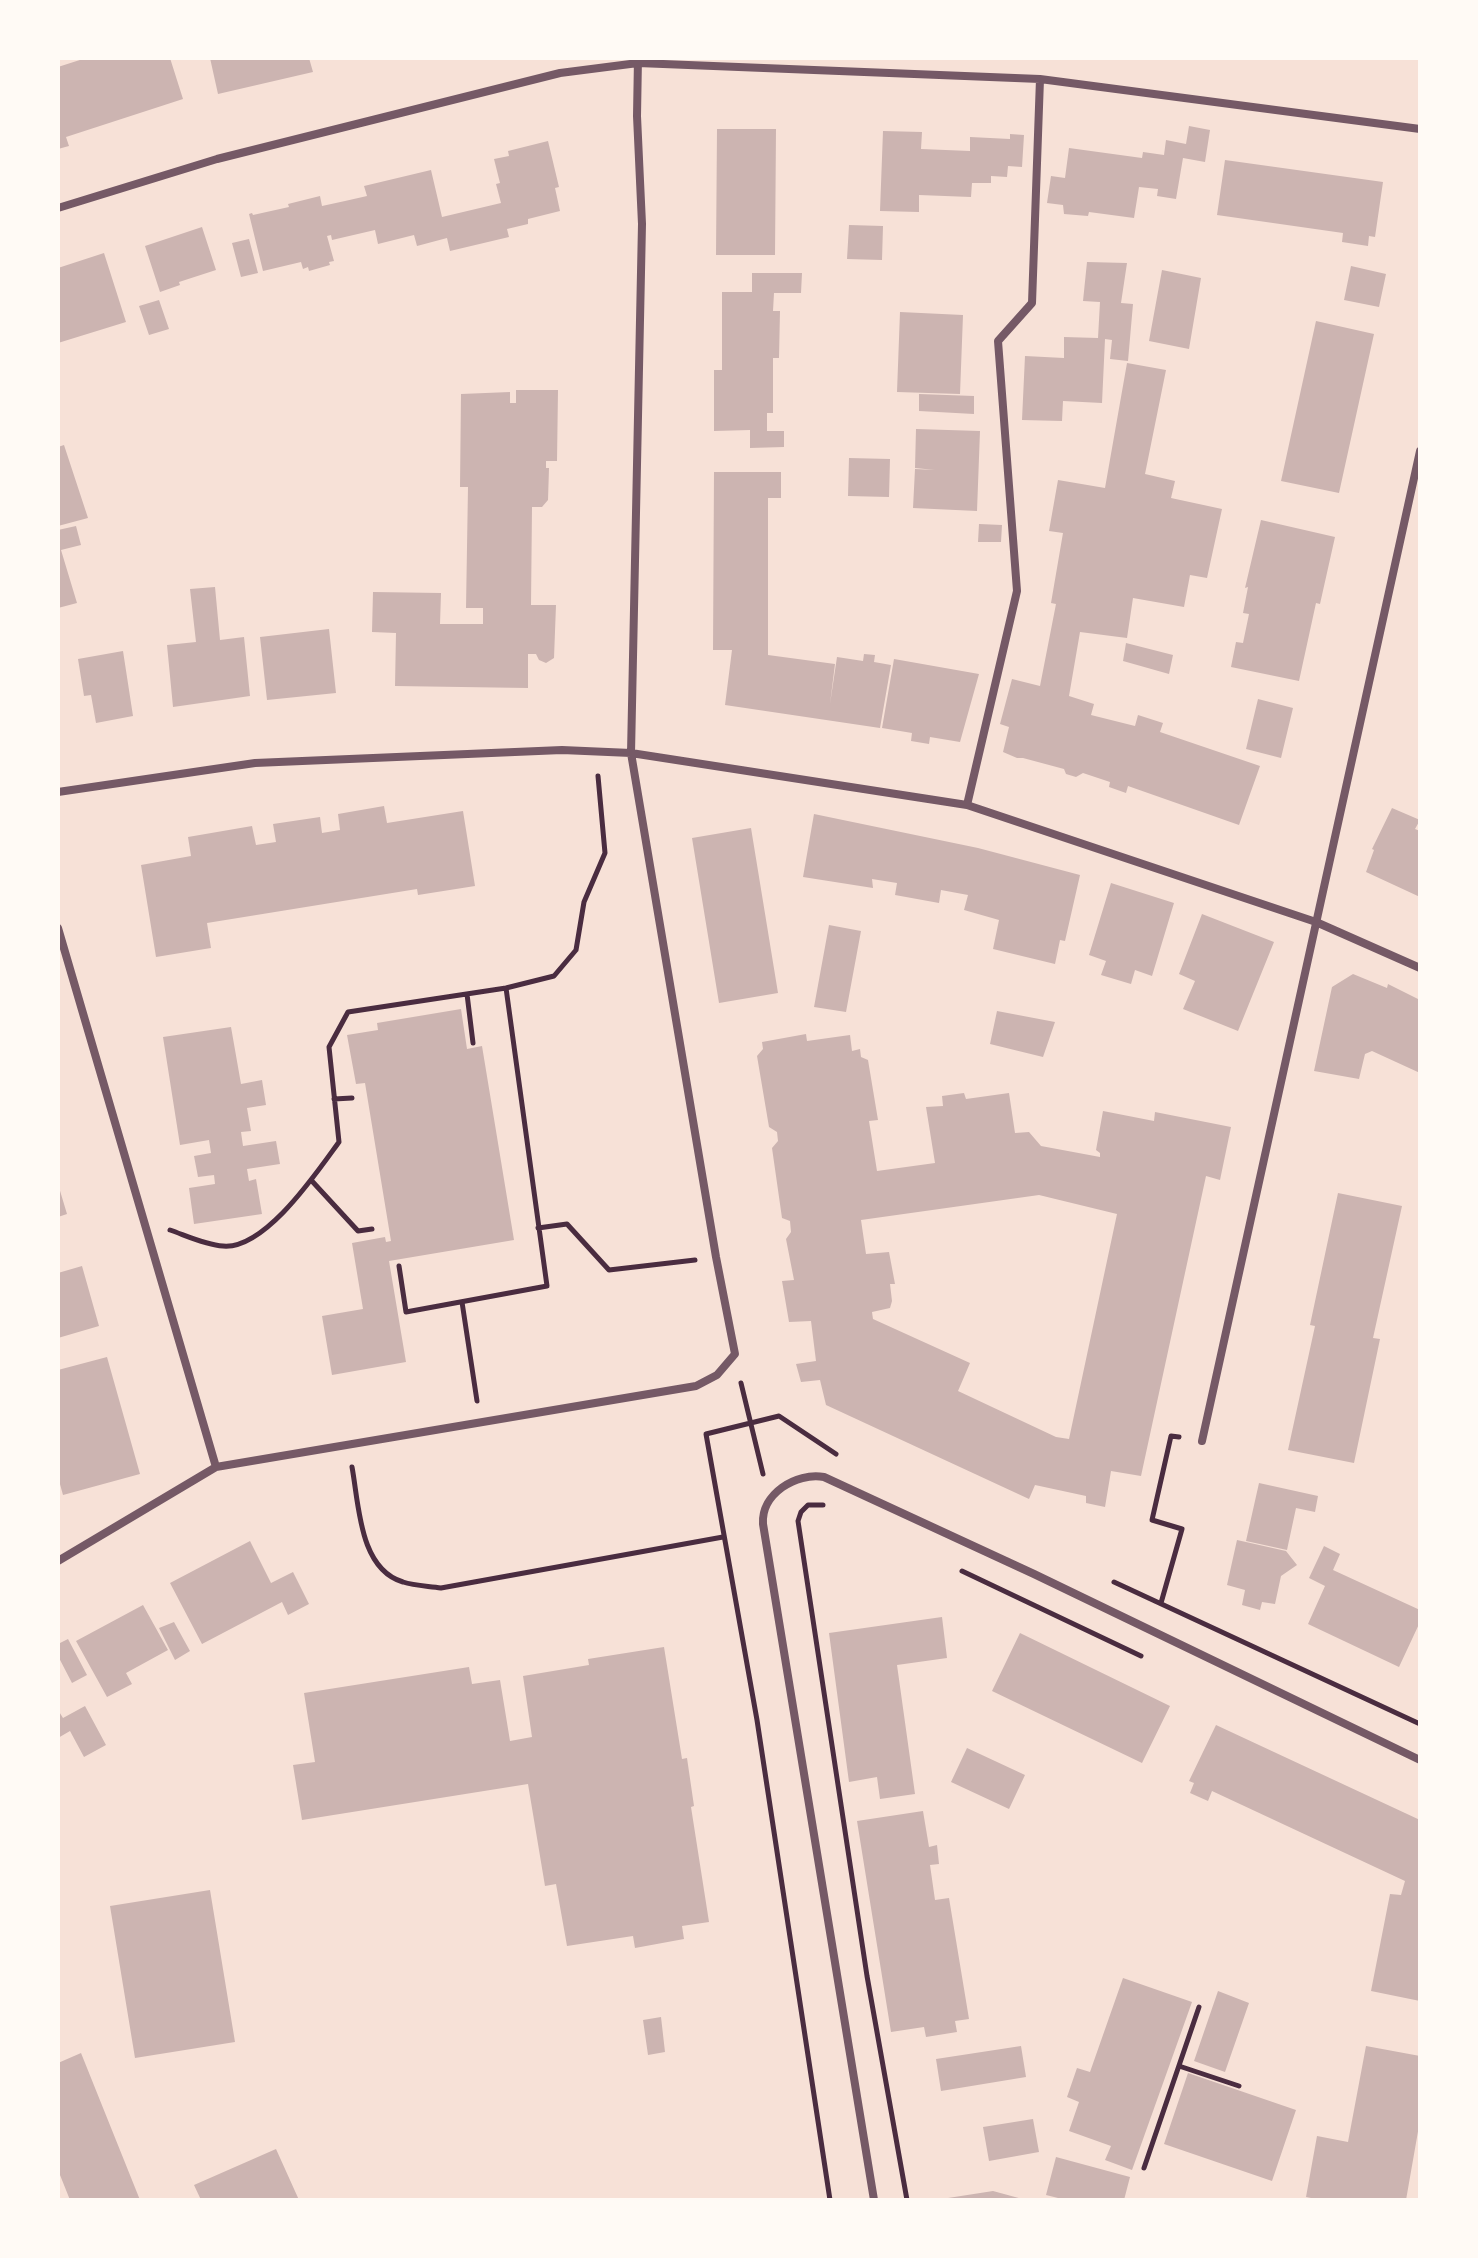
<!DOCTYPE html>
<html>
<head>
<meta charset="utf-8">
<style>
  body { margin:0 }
  #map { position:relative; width:1478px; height:2258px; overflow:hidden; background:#f7e1d7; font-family:"IBM Plex Sans",sans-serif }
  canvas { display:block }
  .frame { position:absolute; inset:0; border:60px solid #fffaf5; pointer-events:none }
</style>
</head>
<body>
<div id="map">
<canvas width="1478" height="2258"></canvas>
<div class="frame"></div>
</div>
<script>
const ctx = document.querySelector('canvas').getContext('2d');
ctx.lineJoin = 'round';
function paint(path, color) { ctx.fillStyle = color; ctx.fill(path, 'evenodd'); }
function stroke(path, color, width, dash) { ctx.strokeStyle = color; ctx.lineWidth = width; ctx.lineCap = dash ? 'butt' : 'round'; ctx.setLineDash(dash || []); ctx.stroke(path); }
const building = new Path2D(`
  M 86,58 L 170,58 L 183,99 L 66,137 L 69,146 L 58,149 L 58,67 Z
  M 210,58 L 309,58 L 313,72 L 218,94 Z
  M 1189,126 L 1210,130 L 1205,162 L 1183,158 L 1176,199 L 1157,196 L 1158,189 L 1139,187 L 1134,218 L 1089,212 L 1088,216 L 1064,214 L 1063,205 L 1047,203 L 1051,176 L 1065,178 L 1069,148 L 1142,158 L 1143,152 L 1164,155 L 1166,140 L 1186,144 Z
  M 717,129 L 776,129 L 775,255 L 716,255 Z
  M 883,131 L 922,132 L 921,149 L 970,151 L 970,137 L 1010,139 L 1010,134 L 1024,135 L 1022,167 L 1008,166 L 1007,177 L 991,176 L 991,183 L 972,183 L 971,197 L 919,195 L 919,212 L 880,211 Z
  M 548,141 L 559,187 L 555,188 L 560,211 L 528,219 L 528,224 L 507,229 L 509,237 L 450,251 L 447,238 L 417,246 L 414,235 L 378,244 L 375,230 L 332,240 L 331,235 L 327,236 L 334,261 L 329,262 L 330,265 L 309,271 L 308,267 L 303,269 L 301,262 L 263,271 L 249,214 L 252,213 L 253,215 L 289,207 L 288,204 L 320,196 L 322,206 L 345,201 L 367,196 L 364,186 L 431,170 L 442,217 L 501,203 L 496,184 L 500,183 L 494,159 L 509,156 L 508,151 Z
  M 1225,160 L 1383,182 L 1375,237 L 1369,236 L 1368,246 L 1342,242 L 1343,233 L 1217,215 Z
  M 849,225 L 883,226 L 882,260 L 847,259 Z
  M 202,227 L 216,270 L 179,282 L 180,285 L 160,292 L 145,246 Z
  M 249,239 L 258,273 L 241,277 L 232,243 Z
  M 104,253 L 126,322 L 58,343 L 58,268 Z
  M 1087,262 L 1127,263 L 1121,303 L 1133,304 L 1128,361 L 1110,359 L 1112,340 L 1105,339 L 1102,403 L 1063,401 L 1062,421 L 1022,420 L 1025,356 L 1064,358 L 1064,337 L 1098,338 L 1100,302 L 1083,301 Z
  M 1351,266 L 1386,274 L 1379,307 L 1344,300 Z
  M 1162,270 L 1201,278 L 1189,349 L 1149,341 Z
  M 752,273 L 802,273 L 801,293 L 774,293 L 773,311 L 780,311 L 779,358 L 773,358 L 773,413 L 767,413 L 767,431 L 784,431 L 784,447 L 750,448 L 750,430 L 714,431 L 714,370 L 722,370 L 722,292 L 752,292 Z
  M 159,300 L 169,329 L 149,335 L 139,306 Z
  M 900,312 L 963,315 L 960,394 L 897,392 Z
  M 1316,321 L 1374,334 L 1339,493 L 1281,481 Z
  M 1127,363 L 1166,370 L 1145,474 L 1175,481 L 1171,498 L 1222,509 L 1207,578 L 1190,575 L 1184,607 L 1133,598 L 1127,638 L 1080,632 L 1069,696 L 1094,704 L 1091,715 L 1135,726 L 1138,715 L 1163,723 L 1160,732 L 1260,766 L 1239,825 L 1128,786 L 1126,793 L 1109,787 L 1110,782 L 1083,773 L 1076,777 L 1066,774 L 1064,769 L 1023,758 L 1017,758 L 1003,752 L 1009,727 L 1000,724 L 1012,679 L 1040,686 L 1056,604 L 1051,603 L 1063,533 L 1049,531 L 1058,480 L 1105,488 Z
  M 516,390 L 558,390 L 557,461 L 546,461 L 546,468 L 549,468 L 548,500 L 542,507 L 532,507 L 531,605 L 556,605 L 554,658 L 546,663 L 539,660 L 536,654 L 528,654 L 528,688 L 395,686 L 396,633 L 372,632 L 373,592 L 441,593 L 440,624 L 483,624 L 483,608 L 466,608 L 468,487 L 460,487 L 461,394 L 510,392 L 510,403 L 516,403 Z
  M 919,394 L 974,396 L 974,414 L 919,411 Z
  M 916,429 L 980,431 L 977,511 L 913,508 L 915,469 L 935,470 L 915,468 Z
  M 64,445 L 88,518 L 58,526 L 58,447 Z
  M 849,458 L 890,459 L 889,497 L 848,496 Z
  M 714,472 L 781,472 L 781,498 L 768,498 L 768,655 L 835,664 L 830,704 L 837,657 L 863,661 L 864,654 L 875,655 L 874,662 L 891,665 L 880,728 L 725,705 L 732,650 L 713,650 Z
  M 1261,520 L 1335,537 L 1320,604 L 1316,603 L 1299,681 L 1231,667 L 1236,642 L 1243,643 L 1249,614 L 1243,613 L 1248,587 L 1245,588 Z
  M 979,524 L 1002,525 L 1001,542 L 978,542 Z
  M 76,526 L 81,545 L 61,550 L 77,603 L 58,608 L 58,530 Z
  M 215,587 L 220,640 L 244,637 L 250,696 L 173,707 L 167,645 L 196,642 L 190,589 Z
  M 329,629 L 336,693 L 267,700 L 260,637 Z
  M 1126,643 L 1173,655 L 1169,674 L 1123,661 Z
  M 123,651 L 133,716 L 96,723 L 91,695 L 84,696 L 78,659 Z
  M 894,659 L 979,674 L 960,742 L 930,737 L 929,744 L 911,741 L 912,733 L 882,728 Z
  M 1258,699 L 1293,708 L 1281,758 L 1246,749 Z
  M 384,806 L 387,823 L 463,811 L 475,886 L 418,895 L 417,889 L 207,923 L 211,948 L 156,957 L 141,865 L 191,856 L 188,837 L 252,826 L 256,845 L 276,842 L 273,824 L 320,817 L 322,833 L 340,830 L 338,814 Z
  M 1392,808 L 1420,820 L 1415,829 L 1420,831 L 1420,897 L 1366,872 L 1374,850 L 1372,849 Z
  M 814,814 L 978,848 L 1080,875 L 1065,941 L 1060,940 L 1055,964 L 993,949 L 999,920 L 964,910 L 968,895 L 941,890 L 939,903 L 895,895 L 897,883 L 872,879 L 873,888 L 803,877 Z
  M 751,828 L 778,993 L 719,1003 L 692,838 Z
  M 1111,883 L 1174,903 L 1152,976 L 1135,970 L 1131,984 L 1101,975 L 1106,961 L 1089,955 Z
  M 1202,914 L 1274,942 L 1238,1031 L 1183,1009 L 1195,981 L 1179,974 Z
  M 829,925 L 861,931 L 846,1012 L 814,1007 Z
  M 1353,974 L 1387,988 L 1388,984 L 1420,1000 L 1420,1073 L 1372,1051 L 1365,1054 L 1359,1079 L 1314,1071 L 1332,987 Z
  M 461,1009 L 467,1049 L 482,1046 L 514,1240 L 389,1261 L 406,1362 L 332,1375 L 322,1316 L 363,1309 L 352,1243 L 385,1237 L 386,1242 L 391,1241 L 365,1083 L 356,1084 L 347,1035 L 378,1030 L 377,1023 Z
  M 997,1011 L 1055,1022 L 1043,1057 L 990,1044 Z
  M 231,1027 L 241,1084 L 262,1080 L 266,1105 L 247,1108 L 251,1131 L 241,1132 L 243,1146 L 276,1141 L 280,1164 L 247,1169 L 249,1181 L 256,1179 L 262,1214 L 194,1224 L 189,1188 L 215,1184 L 214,1175 L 198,1177 L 194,1156 L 211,1153 L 209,1140 L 180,1145 L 163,1037 Z
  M 806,1034 L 807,1041 L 850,1035 L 852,1051 L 860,1049 L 861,1057 L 868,1060 L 878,1120 L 869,1121 L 877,1171 L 935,1163 L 926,1107 L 943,1106 L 942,1096 L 964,1093 L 966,1099 L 1009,1093 L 1015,1133 L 1029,1132 L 1041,1146 L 1100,1157 L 1100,1153 L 1096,1150 L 1103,1111 L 1154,1121 L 1155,1112 L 1231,1127 L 1220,1180 L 1206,1176 L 1141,1476 L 1111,1471 L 1105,1507 L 1086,1503 L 1086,1496 L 1035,1485 L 1029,1499 L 826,1405 L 820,1380 L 801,1382 L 796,1364 L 816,1361 L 811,1321 L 789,1322 L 782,1281 L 794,1280 L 786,1239 L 791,1232 L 790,1221 L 782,1218 L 772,1148 L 778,1141 L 777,1132 L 769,1127 L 757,1056 L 763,1049 L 762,1042 ZM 1039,1195 L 1117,1214 L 1069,1439 L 1056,1437 L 958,1391 L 970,1363 L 873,1319 L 872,1312 L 890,1308 L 892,1301 L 890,1284 L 895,1284 L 889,1252 L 866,1254 L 861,1220 Z
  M 58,1184 L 67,1214 L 58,1217 Z
  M 1338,1193 L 1402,1206 L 1373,1338 L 1380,1339 L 1354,1463 L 1288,1450 L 1315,1326 L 1310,1325 Z
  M 82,1266 L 99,1326 L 58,1338 L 58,1273 Z
  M 107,1357 L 140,1474 L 63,1495 L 58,1477 L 58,1370 Z
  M 1259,1483 L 1318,1496 L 1315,1512 L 1296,1508 L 1287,1550 L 1246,1541 Z
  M 1237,1540 L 1286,1551 L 1297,1565 L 1281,1576 L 1275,1604 L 1262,1602 L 1260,1610 L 1242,1605 L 1245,1590 L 1227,1585 Z
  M 250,1541 L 271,1583 L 293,1572 L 309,1604 L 288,1615 L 282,1602 L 202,1644 L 170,1583 Z
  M 1324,1546 L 1340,1554 L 1333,1570 L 1420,1610 L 1420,1622 L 1399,1667 L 1308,1624 L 1325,1586 L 1309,1578 Z
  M 143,1605 L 168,1650 L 126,1673 L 132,1684 L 107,1697 L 76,1641 Z
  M 942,1617 L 947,1658 L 897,1665 L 915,1794 L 880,1799 L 877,1777 L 849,1782 L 829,1633 Z
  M 174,1622 L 190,1651 L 175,1660 L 159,1628 Z
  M 1020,1633 L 1170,1706 L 1142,1763 L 992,1691 Z
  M 68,1639 L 87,1675 L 72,1683 L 58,1656 L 58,1644 Z
  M 664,1647 L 682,1759 L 687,1758 L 694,1806 L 691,1807 L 709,1922 L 682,1926 L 684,1939 L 635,1948 L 633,1936 L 567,1946 L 556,1884 L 545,1886 L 528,1784 L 302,1820 L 293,1765 L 315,1762 L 304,1693 L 469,1667 L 472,1684 L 500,1680 L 510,1741 L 532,1737 L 523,1676 L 589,1665 L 588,1659 Z
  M 85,1706 L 106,1745 L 84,1757 L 70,1731 L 58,1738 L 58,1710 L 63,1718 Z
  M 1216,1725 L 1420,1820 L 1420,2001 L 1371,1991 L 1390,1894 L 1401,1895 L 1405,1881 L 1212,1791 L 1208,1801 L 1190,1793 L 1194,1783 L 1189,1781 Z
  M 967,1748 L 1025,1775 L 1009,1809 L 951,1782 Z
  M 923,1811 L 929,1847 L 937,1845 L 939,1864 L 930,1865 L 935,1900 L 949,1898 L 969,2019 L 955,2021 L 957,2032 L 926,2037 L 924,2027 L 891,2032 L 857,1821 Z
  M 210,1890 L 235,2042 L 135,2058 L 110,1906 Z
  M 1123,1978 L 1192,2002 L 1132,2170 L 1105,2160 L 1111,2146 L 1069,2131 L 1079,2102 L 1067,2097 L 1077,2068 L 1090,2072 Z
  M 1218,1991 L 1249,2003 L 1225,2072 L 1194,2061 Z
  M 661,2017 L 665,2052 L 648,2055 L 643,2020 Z
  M 1021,2046 L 1026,2077 L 941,2091 L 936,2059 Z
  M 1366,2046 L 1420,2056 L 1420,2120 L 1406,2200 L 1321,2200 L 1306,2197 L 1317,2136 L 1348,2142 Z
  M 81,2053 L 140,2200 L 70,2200 L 58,2170 L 58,2063 Z
  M 1188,2073 L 1296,2110 L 1272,2181 L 1164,2144 Z
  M 1033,2119 L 1039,2152 L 989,2161 L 983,2127 Z
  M 276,2149 L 299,2200 L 201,2200 L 194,2185 Z
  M 1056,2157 L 1130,2177 L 1124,2200 L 1066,2200 L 1046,2195 Z
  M 993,2191 L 1026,2200 L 948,2200 L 948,2198 Z`);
const path = new Path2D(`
  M 467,994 L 473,1043
  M 334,1099 L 352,1098
  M 311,1180 L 358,1231 L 372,1229
  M 538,1228 L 567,1224 L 609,1270 L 695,1260
  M 170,1230 C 187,1236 206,1245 223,1246 C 265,1250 317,1172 339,1142 L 329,1047 L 348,1012 L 506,988 L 554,976 L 576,950 L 584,902 L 605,853 L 598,776
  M 399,1266 L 406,1312 L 547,1286 L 506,988
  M 462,1302 L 477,1401
  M 741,1383 L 763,1474
  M 352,1467 C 359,1504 359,1569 403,1582 C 415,1586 429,1586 441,1588 L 723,1537
  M 823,1505 L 808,1505 L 801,1512 L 798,1521 L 867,1976 L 907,2200
  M 962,1571 L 1141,1656
  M 1114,1582 L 1420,1724
  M 1161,1603 L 1182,1529 L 1152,1520 L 1171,1436 L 1179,1437
  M 1179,2066 L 1239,2086
  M 1144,2168 L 1199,2007
  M 830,2200 L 757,1720 L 706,1434 L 779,1416 L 836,1454`);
const minor = new Path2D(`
  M 58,208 L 217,159 L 560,73 L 638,63 L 1040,79 L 1420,129
  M 58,792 L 255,763 L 562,750 L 631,753 L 967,805 L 1316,922 L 1420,968
  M 967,805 L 1017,591 L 998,341 L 1032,303 L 1040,79
  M 58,928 L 216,1467
  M 1202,1441 L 1420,451
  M 58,1561 L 216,1467 L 696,1386 L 717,1375 L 735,1354 L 716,1257 L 631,753 L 642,224 L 637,116 L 638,58
  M 874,2200 L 763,1524 C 761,1494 796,1472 824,1477 L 1034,1574 L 1420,1760`);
paint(building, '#ccb4b1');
stroke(path, '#4a2c40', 5);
stroke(minor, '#755966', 8);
</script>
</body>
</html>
